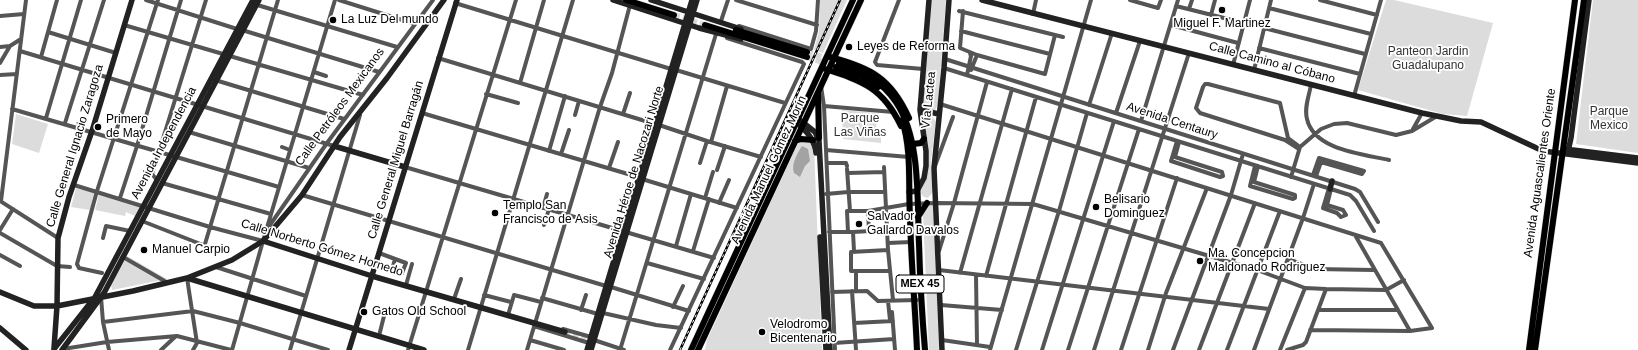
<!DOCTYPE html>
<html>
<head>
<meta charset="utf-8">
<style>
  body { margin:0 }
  canvas { display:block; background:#fff }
</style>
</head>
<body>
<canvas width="1638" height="350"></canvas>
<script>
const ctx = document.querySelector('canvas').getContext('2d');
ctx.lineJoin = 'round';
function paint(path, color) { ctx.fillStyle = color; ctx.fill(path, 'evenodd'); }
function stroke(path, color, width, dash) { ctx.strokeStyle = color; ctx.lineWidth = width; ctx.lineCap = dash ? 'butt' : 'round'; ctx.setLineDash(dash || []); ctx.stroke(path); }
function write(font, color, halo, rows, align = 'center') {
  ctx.font = font + ' Helvetica,sans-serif'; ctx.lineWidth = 3.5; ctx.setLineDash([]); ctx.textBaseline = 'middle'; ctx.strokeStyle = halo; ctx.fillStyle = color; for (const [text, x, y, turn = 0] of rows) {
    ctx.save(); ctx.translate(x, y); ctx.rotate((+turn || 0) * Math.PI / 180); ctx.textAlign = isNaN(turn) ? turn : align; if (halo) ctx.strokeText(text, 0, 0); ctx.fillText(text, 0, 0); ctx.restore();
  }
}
const green = new Path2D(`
  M 820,0 L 847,0 L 823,53 L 814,50 L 819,31 Z
  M 931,0 L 946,0 L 938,103 L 936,109 L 934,111 L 926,110 L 924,106 L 923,101 Z
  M 1386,0 L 1394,0 L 1493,23 L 1467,116 L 1443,114 L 1358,90 Z
  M 1593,0 L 1638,0 L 1638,153 L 1576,144 Z
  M 842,110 L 879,113 L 875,131 L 881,132 L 881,143 L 843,139 Z
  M 16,114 L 48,124 L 39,153 L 12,144 Z
  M 926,115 L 930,115 L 936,121 L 931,161 L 933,188 L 932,193 L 928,198 C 923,197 922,196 920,191 C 925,177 926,160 927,146 C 927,136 922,123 926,115 Z
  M 804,141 L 810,141 L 814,146 L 822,350 L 705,350 L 707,340 L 798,143 Z
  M 76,188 L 94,193 L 90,210 L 71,207 Z
  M 99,194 L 141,207 L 135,216 L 126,212 L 125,216 L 95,210 Z
  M 928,204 L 933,204 L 939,350 L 929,350 L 923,215 Z
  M 127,256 L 167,279 L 112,290 L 111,285 Z`);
const water = new Path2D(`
  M 802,146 L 808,149 L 810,161 L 805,166 L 800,177 L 794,173 C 791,164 797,154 802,146 Z`);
const secondaryTunnel = new Path2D(`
  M 565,332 L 594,342`);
const primaryTunnel = new Path2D(`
  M 674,15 L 705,25
  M 807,52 L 839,63
  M 807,57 L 835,66`);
const street = new Path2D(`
  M 146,0 L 237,29
  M 339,0 L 415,24
  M 736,0 L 817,25
  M 899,0 L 875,62 L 877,65 L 923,69
  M 1130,0 L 1158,8 L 1161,0
  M 1320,0 L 1377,15
  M 455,3 L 671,69
  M 254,4 L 397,47
  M 1176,6 L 1244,23
  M 1269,8 L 1371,34
  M 1189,9 L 1192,0
  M 959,11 L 1063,37
  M 963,11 L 960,48 L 977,55 L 1045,74 L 1055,35
  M 1033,14 L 1036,0
  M 1211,15 L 1215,0
  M 0,16 L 24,14
  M 721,21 L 728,0
  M 124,25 L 363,95
  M 1171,25 L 1238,43
  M 739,26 L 811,49 L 816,31 L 818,0
  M 1264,28 L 1365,54
  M 242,30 L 379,72
  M 961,31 L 1050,54
  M 48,32 L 116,53
  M 0,47 L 10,46
  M 1259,48 L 1360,74
  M 20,51 L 334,146
  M 41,57 L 57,0
  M 438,58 L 655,124
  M 945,59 L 1355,189 L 1360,192 L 1378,222
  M 0,63 L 10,46 L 21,39
  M 1233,65 L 1250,0
  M 944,68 L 1350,195 L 1356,201 L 1374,231
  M 676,70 L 785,103
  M 971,70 L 977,55
  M 1254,70 L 1271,0
  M 314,72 L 326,76
  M 0,75 L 17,74
  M 967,75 L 971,56 L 970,53
  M 215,80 L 344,119
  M 520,83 L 544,0
  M 1311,85 C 1309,96 1304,108 1307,119 C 1314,150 1362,154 1389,160
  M 821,86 L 824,106 L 835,350
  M 486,94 L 518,103
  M 1354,96 L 1381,0
  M 940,104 L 1381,243 L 1432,328 L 1410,331 L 1310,330
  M 1089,105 L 1112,33
  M 824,106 L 893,112
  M 12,109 L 279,187
  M 422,113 L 638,177
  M 1116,113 L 1140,41
  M 623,114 L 630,93
  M 575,115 L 579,101
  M 46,118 L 81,0
  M 1141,121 L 1178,0
  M 65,123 L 104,0
  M 659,125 L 707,141 L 761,157
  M 1413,129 L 1422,113
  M 189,132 L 309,168
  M 1177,141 L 1171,161 L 1220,177 L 1223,176 L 1222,172 L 1175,157 L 1179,142
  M 711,142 L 727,86
  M 282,147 L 290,150
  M 1299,149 L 1285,140 L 1200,113 L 1196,108 L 1203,87 L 1205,84 L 1208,84 L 1280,103 L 1288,138 L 1300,147
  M 826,150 L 909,157
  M 549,151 L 565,96
  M 561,154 L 569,130
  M 700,163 L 707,141
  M 827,163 L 846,163 L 847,166
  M 935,166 L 953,117
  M 1255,166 L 1250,186 L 1293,199 L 1295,198 L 1295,195 L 1254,182 L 1258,166
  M 405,167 L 714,258
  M 884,167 L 888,250 L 893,300
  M 609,168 L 618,142
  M 847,169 L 850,211
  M 717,170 L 725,146
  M 848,173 L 884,172
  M 1313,175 L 1319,158 L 1364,171 L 1362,174 L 1321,162 L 1316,176
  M 1291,177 L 1300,147 L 1321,129 L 1334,124 L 1347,123 L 1396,135 L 1412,131 L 1437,116
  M 642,179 L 737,208
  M 157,180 L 152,174 L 206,0
  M 162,183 L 271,214
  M 74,185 L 210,227 L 263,241
  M 1329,188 L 1323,208 L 1337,213 L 1341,217 L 1346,215 L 1343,210 L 1327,205 L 1331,189
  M 826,194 L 848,192 L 885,192
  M 302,195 L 606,286
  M 120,198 L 137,146 L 181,0
  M 705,198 L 713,172
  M 0,201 L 58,238
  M 1,201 L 26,0
  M 719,203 L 729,180
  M 543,208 L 547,194
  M 868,211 L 869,231
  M 142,221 L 203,245 L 205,244 L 278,0
  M 270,225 L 327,143 L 433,0
  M 544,225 L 549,209
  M 0,230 L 13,209
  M 829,232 L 853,232 L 887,230
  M 848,232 L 847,211 L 868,211 L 909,204 L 936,203 L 1033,204 L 1257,270 L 1305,288 L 1326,289 L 1386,290 L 1404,280
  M 853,232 L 854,251
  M 0,233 L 57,266 L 70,267
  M 1355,235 L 1410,331
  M 103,238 L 106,226 L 130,231
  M 888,243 L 911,242
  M 676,246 L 691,194
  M 888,250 L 851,252 L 851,271 L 890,271
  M 693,251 L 709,199
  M 939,251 L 954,203 L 987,82
  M 379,253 L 406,263 L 402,273 L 392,270 L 395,259
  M 0,255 L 20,266
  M 123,257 L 168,283
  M 1288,259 L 1315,269 L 1374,270
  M 647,263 L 704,279
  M 216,267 L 306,296
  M 939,270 L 1269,309
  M 856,272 L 856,290
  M 102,273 L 79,268 L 77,264 L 97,191 L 158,0
  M 960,273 L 1012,89
  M 976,275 L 977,344
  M 986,276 L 1036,97
  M 187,278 L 197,343 L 193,350
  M 406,285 L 412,264
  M 611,287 L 689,311
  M 852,291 L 856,350
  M 832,292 L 867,291 L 878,301 L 917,300
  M 484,295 L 511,302
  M 101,297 L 103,322 L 109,350
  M 542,298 L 598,314
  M 454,299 L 461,279
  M 888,301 L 890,320
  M 941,305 L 1002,310
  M 673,307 L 683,286
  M 581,310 L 586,295
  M 1318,310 L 1397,310
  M 889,312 L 892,312 L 895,350
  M 603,313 L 656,325 L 681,328
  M 508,315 L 514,295 L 541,302
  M 103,322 L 193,311 L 240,323 L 328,350
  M 854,323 L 893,321
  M 534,326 L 589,343
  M 563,329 L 591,337
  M 379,336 L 385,312
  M 530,340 L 564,350
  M 594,340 L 624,350
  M 942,340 L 990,347
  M 834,343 L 894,339
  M 63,349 L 107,342 L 177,336 L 231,350
  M 161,350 L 176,336
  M 232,350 L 263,241 L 335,0
  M 290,350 L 360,115
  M 408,350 L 516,0
  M 468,350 L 573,0
  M 527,350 L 600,107 L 612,73 L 630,5
  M 620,350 L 716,34
  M 670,350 L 804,64 L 802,62 L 727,38
  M 990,350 L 1091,0
  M 1016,350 L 1059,211 L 1087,113
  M 1042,350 L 1114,121
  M 1068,350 L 1139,129
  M 1094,350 L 1189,53
  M 1121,350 L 1177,178
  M 1148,350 L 1166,293 L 1207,188
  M 1173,350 L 1231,195 L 1243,154
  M 1199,350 L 1255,203
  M 1227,350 L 1280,211
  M 1254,350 L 1303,218 L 1314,184
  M 1280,350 L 1305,288
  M 1287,350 L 1303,345 L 1306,342 L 1326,289`);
const secondary = new Path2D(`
  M 613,0 L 699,28 L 741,39
  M 651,0 L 741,29
  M 982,0 L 1422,113 L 1461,121 L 1481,122 L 1543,151 L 1638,163
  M 920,110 L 939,114
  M 801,121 L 815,132 L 819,141 L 830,350
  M 796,122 C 806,130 815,140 816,153
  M 334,146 L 405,167
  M 1565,149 L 1638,158
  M 1563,154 L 1569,147 L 1571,138 L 1589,0
  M 1330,189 L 1332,181
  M 909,192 L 917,191 L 924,178 L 926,166 L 926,151 L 920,110 L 929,0
  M 820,237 L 826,350
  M 263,241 L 372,276 L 565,332
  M 187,278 L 424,350
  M 0,292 L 34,306 L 57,306 L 133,291 L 187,278 L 232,260 L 263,241 L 302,195 L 340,137 L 387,78 L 444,0
  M 0,328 L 26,350
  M 54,348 L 57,306 L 58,238 L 69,197 L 92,131 L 132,0
  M 54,349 L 95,297 L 253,0
  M 62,350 L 104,293 L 259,0
  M 349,350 L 457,0
  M 587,350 L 692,0
  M 591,350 L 697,0
  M 942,350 L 934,168 L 944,68 L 949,0`);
const primary = new Path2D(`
  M 626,0 L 674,15
  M 705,25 L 807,57
  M 736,30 L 807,52
  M 830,57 C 871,68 891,78 909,118
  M 839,63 C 862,71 882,81 896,102 C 921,139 917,200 919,244 C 920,279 922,315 925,350
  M 836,67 L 862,76 L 878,87
  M 825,69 C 863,81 883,88 901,126
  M 818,93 L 819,138
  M 902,120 C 912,151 908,184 910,216 C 911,261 915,305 917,350
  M 795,141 L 801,139 L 813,140
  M 913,144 L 921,143 L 924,139
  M 918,217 L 927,203
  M 691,350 L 853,0
  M 698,350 L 861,0
  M 1529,350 L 1575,0
  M 1535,350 L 1584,0`);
const rail = new Path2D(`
  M 680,350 L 840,0`);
const markers = [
  [1222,10,4,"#000"],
  [333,20,4,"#000"],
  [849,47,4,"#000"],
  [98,127,4,"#000"],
  [1096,207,4,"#000"],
  [495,213,4,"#000"],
  [859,224,4,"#000"],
  [144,250,4,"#000"],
  [1200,261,4,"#000"],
  [364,312,4,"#000"],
  [762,332,4,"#000"]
];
const shields = [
  [920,284,48]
];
const shieldNames = [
  ["MEX 45",920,284]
];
const poiNames = [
  ["La Luz Del mundo",341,20],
  ["Miguel F. Martinez",1222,24,"center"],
  ["Leyes de Reforma",857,47],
  ["Primero",106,120],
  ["de Mayo",106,134],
  ["Belisario",1104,200],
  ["Dominguez",1104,214],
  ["Templo San",503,206],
  ["Francisco de Asis",503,220],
  ["Salvador",867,217],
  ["Gallardo Davalos",867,231],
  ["Manuel Carpio",152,250],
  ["Ma. Concepcion",1208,254],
  ["Maldonado Rodriguez",1208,268],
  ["Gatos Old School",372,312],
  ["Velodromo",770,325],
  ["Bicentenario",770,339]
];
const parkNames = [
  ["Panteon Jardin",1428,52],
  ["Guadalupano",1428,66],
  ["Parque",1609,112],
  ["Mexico",1609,126],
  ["Parque",860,119],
  ["Las Viñas",860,133]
];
const streetNames = [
  ["Calle Camino al Cóbano",1272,63,15],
  ["Vía Lactea",929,100,-84],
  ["Calle Petróleos Mexicanos",340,107,-54],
  ["Avenida Centaury",1172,121,18],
  ["Avenida Independencia",164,143,-62],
  ["Calle General Ignacio Zaragoza",75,146,-73],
  ["Calle General Miguel Barragán",396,160,-73],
  ["Avenida Manuel Gómez Morín",769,170,-65],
  ["Avenida Héroe de Nacozari Norte",634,172,-73],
  ["Avenida Aguascalientes Oriente",1540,173,-82],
  ["Calle Norberto Gómez Hornedo",322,248,17]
];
paint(green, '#dcdcdc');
paint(water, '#a3a3a3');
stroke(secondaryTunnel, '#d9d9d9', 5.5, [5.5, 3]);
stroke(primaryTunnel, '#d9d9d9', 6, [6, 3]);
stroke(primary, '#dbdbdb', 7);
stroke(street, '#555', 4);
stroke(secondary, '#222', 5.5);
stroke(primary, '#000', 6);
stroke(rail, '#000', 2.5);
stroke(rail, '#fff', 1, [3]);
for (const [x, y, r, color] of markers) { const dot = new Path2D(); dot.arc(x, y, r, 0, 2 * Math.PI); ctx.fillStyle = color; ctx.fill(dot); stroke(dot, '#fff', 1.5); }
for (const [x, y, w] of shields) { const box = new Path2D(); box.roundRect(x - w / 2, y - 9, w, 18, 3); ctx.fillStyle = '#fff'; ctx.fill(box); stroke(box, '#000', 1); }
write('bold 11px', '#000', null, shieldNames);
write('12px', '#000', '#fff', poiNames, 'left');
write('12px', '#333', '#fff', parkNames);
write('12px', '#000', '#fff', streetNames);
</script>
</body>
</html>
